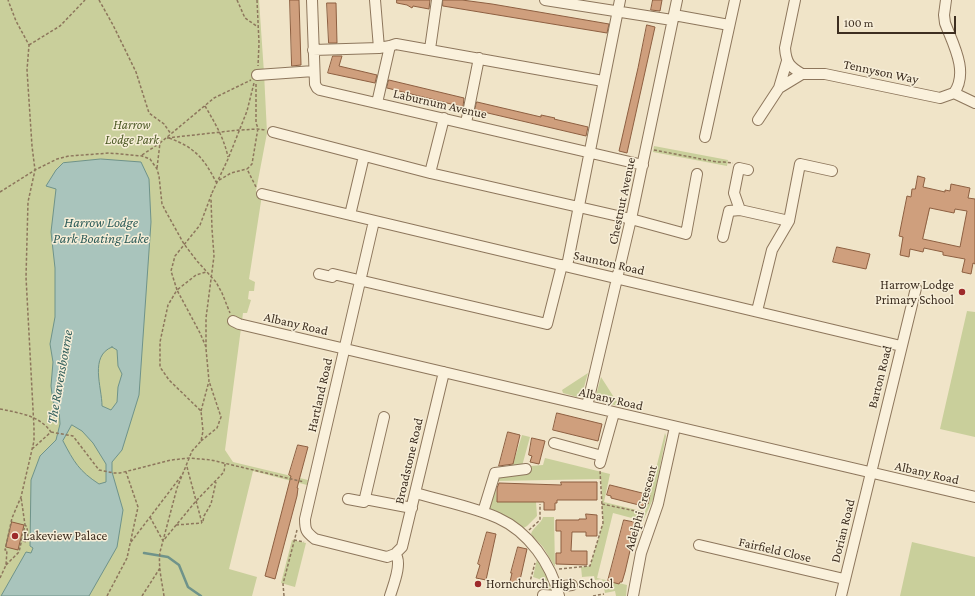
<!DOCTYPE html>
<html>
<head>
<meta charset="utf-8">
<style>
  body { margin:0 }
  #map { position:relative; width:975px; height:596px; overflow:hidden; background:#f0e4c8; font-family:"Crimson Pro",serif }
  canvas { display:block }
  .scale { position:absolute; left:837px; top:16px; width:119px; height:18px; box-sizing:border-box; border:2px solid #3d2e20; border-top:0; padding-left:5px; font-size:12px; line-height:14px; white-space:nowrap; color:#3d2e20; -webkit-text-stroke:3px #f7eed8; paint-order:stroke }
</style>
</head>
<body>
<div id="map">
<canvas width="975" height="596"></canvas>
<div class="scale">100 m</div>
</div>
<script>
const ctx = document.querySelector('canvas').getContext('2d');
ctx.lineJoin = 'round';
function paint(path, color) { ctx.fillStyle = color; ctx.fill(path, 'evenodd'); }
function stroke(path, color, width, dash) { ctx.strokeStyle = color; ctx.lineWidth = width; ctx.lineCap = dash ? 'butt' : 'round'; ctx.setLineDash(dash || []); ctx.stroke(path); }
function write(font, color, halo, rows, align = 'center') {
  ctx.font = font + ' "Crimson Pro",serif'; ctx.lineWidth = 3; ctx.setLineDash([]); ctx.textBaseline = 'middle'; ctx.strokeStyle = halo; ctx.fillStyle = color; for (const [text, x, y, turn = 0] of rows) {
    ctx.save(); ctx.translate(x, y); ctx.rotate((+turn || 0) * Math.PI / 180); ctx.textAlign = isNaN(turn) ? turn : align; if (halo) ctx.strokeText(text, 0, 0); ctx.fillText(text, 0, 0); ctx.restore();
  }
}
const green = new Path2D(`
  M 0,0 L 259,0 L 264,73 L 267,133 L 256,191 L 262,195 L 249,279 L 255,282 L 254,291 L 249,291 L 248,299 L 251,300 L 247,313 L 243,313 L 225,450 L 233,462 L 308,480 L 307,485 L 253,471 L 229,569 L 257,577 L 252,596 L 0,596 Z
  M 654,146 L 728,160 L 727,166 L 653,152 Z
  M 967,311 L 975,312 L 975,437 L 940,429 Z
  M 588,373 L 582,394 L 577,397 L 563,393 L 562,390 Z
  M 601,377 L 617,402 L 618,406 L 598,401 L 595,399 Z
  M 665,433 L 666,436 L 654,497 L 643,521 L 613,513 L 597,578 L 627,585 L 626,596 L 616,596 L 615,591 L 605,593 L 602,579 L 595,580 L 594,576 L 582,577 L 581,567 L 590,566 L 603,523 L 601,479 L 495,481 L 497,502 L 536,502 L 537,516 L 527,526 L 520,530 L 503,515 L 490,510 L 488,503 L 497,475 L 531,472 L 530,466 L 543,465 L 545,458 L 610,474 L 604,502 L 645,512 Z
  M 522,435 L 530,437 L 522,466 L 512,467 Z
  M 543,517 L 554,517 L 555,567 L 543,547 L 531,534 C 533,527 541,524 543,517 Z
  M 292,540 L 306,543 L 295,587 L 281,583 Z
  M 912,542 L 975,557 L 975,596 L 900,596 Z
  M 537,559 C 544,570 550,579 553,591 L 550,593 L 542,580 L 533,577 Z`);
const water = new Path2D(`
  M 101,159 L 141,162 L 149,179 L 151,222 L 139,395 L 122,450 L 112,462 L 112,472 L 123,510 L 117,547 L 89,596 L 1,596 L 26,552 L 31,553 L 33,548 L 30,546 L 31,480 L 40,456 L 56,440 L 60,424 L 59,410 L 53,402 L 51,386 L 53,362 L 50,344 L 55,317 L 55,268 L 51,232 L 56,189 L 46,186 L 56,170 L 63,163 ZM 112,347 L 117,350 L 118,366 L 122,374 L 118,387 L 117,402 L 111,410 L 102,406 C 102,387 89,356 112,347 ZM 72,425 L 82,431 L 93,443 L 106,464 L 106,482 L 99,484 C 79,471 74,462 63,441 Z`);
const stream = new Path2D(`
  M 144,553 L 168,557 L 179,565 L 188,587 L 201,596`);
const building = new Path2D(`
  M 290,0 L 299,0 L 301,65 L 292,66 Z
  M 397,0 L 430,0 L 429,9 L 413,6 L 412,8 L 407,5 L 397,3 Z
  M 443,0 L 462,0 L 492,4 L 609,24 L 607,33 L 443,6 Z
  M 653,0 L 662,0 L 660,11 L 651,10 Z
  M 327,3 L 336,3 L 337,43 L 329,43 Z
  M 647,25 L 655,27 L 627,153 L 619,151 L 638,68 Z
  M 333,56 L 342,56 L 339,66 L 377,75 L 375,83 L 328,73 Z
  M 389,80 L 464,98 L 463,107 L 387,88 Z
  M 477,102 L 541,117 L 541,115 L 555,118 L 554,119 L 588,127 L 586,136 L 475,110 Z
  M 918,176 L 925,178 L 923,187 L 945,192 L 945,190 L 950,191 L 951,184 L 970,188 L 968,198 L 975,199 L 975,264 L 973,263 L 971,274 L 962,272 L 965,259 L 943,255 L 943,252 L 924,248 L 923,252 L 910,249 L 909,257 L 900,255 L 903,237 L 899,236 L 907,196 L 911,197 L 912,189 L 915,189 ZM 930,208 L 954,213 L 955,209 L 967,211 L 960,247 L 923,239 Z
  M 837,247 L 870,254 L 866,269 L 833,262 Z
  M 557,413 L 602,424 L 598,441 L 553,430 Z
  M 508,432 L 520,435 L 513,464 L 499,466 Z
  M 532,438 L 545,441 L 539,464 L 530,462 L 532,456 L 529,455 Z
  M 298,445 L 308,447 L 297,488 L 298,488 L 297,496 L 275,579 L 265,576 L 291,476 L 289,475 Z
  M 561,482 L 597,482 L 597,500 L 557,500 L 557,503 L 555,503 L 555,510 L 544,510 L 544,502 L 497,502 L 497,488 L 499,483 L 561,485 Z
  M 610,485 L 650,495 L 648,504 L 644,503 L 643,506 L 611,498 L 611,496 L 607,495 Z
  M 586,514 L 597,515 L 597,536 L 586,536 L 586,532 L 572,532 L 571,551 L 587,551 L 587,565 L 556,564 L 556,553 L 561,553 L 561,531 L 556,531 L 556,520 L 579,520 L 579,519 L 586,519 Z
  M 624,520 L 634,522 L 634,524 L 636,525 L 625,572 L 622,582 L 620,582 L 619,584 L 608,581 Z
  M 12,522 L 24,525 L 18,550 L 6,547 Z
  M 487,532 L 496,534 L 486,580 L 476,578 L 480,565 L 478,564 Z
  M 518,547 L 527,549 L 518,589 L 509,586 L 512,573 L 511,573 Z`);
const path = new Path2D(`
  M 99,0 L 113,25 L 136,72 L 149,113 L 164,124 L 171,134
  M 237,0 L 245,18 L 258,27
  M 257,0 L 259,43 L 258,66
  M 29,45 L 60,26 L 85,0
  M 256,84 L 256,123 L 258,128 L 252,164 L 247,169 L 256,187
  M 205,106 C 215,123 224,138 228,157
  M 167,138 L 239,130 C 248,130 256,128 265,130
  M 169,138 C 194,147 204,158 216,182 L 231,173 L 247,169
  M 654,150 L 717,162 L 724,162 L 733,163
  M 142,155 L 160,143
  M 157,168 L 160,143 L 214,98 L 251,80
  M 0,192 L 35,170 L 57,159 L 69,156 L 109,153 L 142,156 L 150,159 L 157,169 L 159,176 L 162,204 L 165,210 L 184,244 L 197,261 L 216,282 L 222,293 L 230,313
  M 212,193 L 228,159 L 247,111 L 254,83
  M 206,347 L 200,333 L 177,290 L 196,275 L 206,272
  M 0,409 C 19,413 39,415 51,432 L 31,450
  M 201,411 L 209,381 L 206,349 L 206,318 L 214,256 L 212,229 L 211,199
  M 51,432 L 73,436 L 99,470 L 114,473 L 120,473 L 171,460 L 190,458 L 211,460 L 304,482
  M 201,441 L 217,428 L 221,417 L 209,381
  M 187,467 L 202,523
  M 602,504 L 645,513
  M 150,517 L 163,541 L 196,501 L 224,472 L 225,464
  M 203,521 L 204,516 L 211,504 L 216,482
  M 176,525 L 202,523
  M 529,530 L 540,520 L 540,504
  M 294,540 L 304,542
  M 23,541 L 27,542 L 28,538 L 27,527 L 25,525
  M 131,542 L 182,475
  M 6,565 L 19,552 L 25,525 L 21,497
  M 559,569 L 590,566 L 603,523 L 600,471
  M 0,578 L 6,565 L 7,550 L 5,550 L 12,518 L 21,497 L 34,441 L 34,428 L 26,277 L 28,202 L 35,170 L 32,146 L 27,70 L 29,45 L 16,21 L 8,0
  M 528,589 L 535,563
  M 107,596 L 127,558 L 138,507 L 126,472
  M 142,596 L 160,568
  M 164,596 C 162,582 158,566 160,552 L 177,488 L 192,451 L 201,441 L 203,431 L 201,411 L 169,380 L 160,367 L 160,342 L 168,305 L 177,290 L 171,271 L 175,256 L 200,225 L 212,193
  M 284,596 L 283,584 L 297,530
  M 593,596 L 604,594`);
const minor = new Path2D(`
  M 312,0 L 315,84 L 317,88 L 320,90 L 643,165
  M 375,0 L 379,48 L 390,46 L 396,44 L 603,81
  M 545,0 L 672,20
  M 946,0 L 944,15 L 945,23 C 953,44 969,72 954,93 L 975,103
  M 674,15 L 729,25
  M 430,49 L 437,0
  M 313,50 L 379,48
  M 802,74 L 825,74 L 940,98 L 954,93
  M 257,75 L 314,71
  M 779,88 L 802,74 C 790,67 786,63 785,48 L 795,0
  M 377,103 L 390,46
  M 758,120 L 779,88 L 787,61
  M 466,123 L 479,58
  M 273,132 L 430,173 L 631,219 L 686,234 L 697,174
  M 705,137 L 735,0
  M 748,170 L 739,168 L 734,193 L 740,210 L 789,221
  M 430,173 L 444,118
  M 262,194 L 901,346
  M 350,215 L 364,156
  M 374,221 L 305,519 C 305,530 306,532 315,539 L 387,557 L 395,554 L 402,547 L 444,372
  M 723,237 L 729,211 L 740,210
  M 567,266 L 620,0
  M 319,274 L 332,277 L 333,274 L 547,324 L 562,265
  M 757,311 L 772,250 L 789,221 L 800,164 L 832,171
  M 233,321 L 239,324 L 975,497
  M 587,406 L 631,219 L 677,0
  M 554,443 L 602,456
  M 600,463 L 614,413
  M 416,493 C 442,501 474,507 498,518 C 529,532 551,564 559,596
  M 348,499 L 364,502 L 384,417
  M 365,499 L 412,508
  M 483,512 L 495,473 L 526,469
  M 699,545 L 844,579
  M 557,587 L 572,585
  M 543,595 L 558,596
  M 390,596 C 393,586 403,562 395,554
  M 633,596 L 641,553 L 658,504 L 675,427
  M 841,596 L 916,288`);
const markers = [
  [962,292,4,"#9e2a2b"],
  [15,536,4,"#9e2a2b"],
  [478,584,4,"#9e2a2b"]
];
const streetNames = [
  ["Tennyson Way",881,72,12],
  ["Laburnum Avenue",440,104,13],
  ["Chestnut Avenue",622,201,-78],
  ["Saunton Road",609,263,13],
  ["Albany Road",296,324,13],
  ["Barton Road",880,377,-76],
  ["Hartland Road",320,395,-77],
  ["Albany Road",611,399,13],
  ["Broadstone Road",409,461,-77],
  ["Albany Road",927,473,13],
  ["Adelphi Crescent",641,508,-74],
  ["Dorian Road",843,531,-76],
  ["Fairfield Close",775,550,13]
];
const parkNames = [
  ["Harrow",132,125],
  ["Lodge Park",132,140]
];
const poiNames = [
  ["Harrow Lodge",954,285,"right"],
  ["Primary School",954,300,"right"],
  ["Lakeview Palace",23,536],
  ["Hornchurch High School",486,584]
];
const waterNames = [
  ["Harrow Lodge",101,223],
  ["Park Boating Lake",101,239],
  ["The Ravensbourne",60,377,-80]
];
paint(green, '#c9cf9b');
paint(water, '#a9c4bc');
stroke(water, '#6f938a', 1);
stroke(stream, '#6f938a', 2.5);
paint(building, '#cf9f7d');
stroke(building, '#8d5f41', 1);
stroke(minor, '#8d765c', 12);
stroke(path, '#8d765c', 1.5, [3, 2]);
stroke(minor, '#faf1dc', 10);
for (const [x, y, r, color] of markers) { const dot = new Path2D(); dot.arc(x, y, r, 0, 2 * Math.PI); ctx.fillStyle = color; ctx.fill(dot); stroke(dot, '#f7eed8', 1.5); }
write('13px', '#3d2e20', '#f7eed8', streetNames);
write('italic 13px', '#4d5a26', '#f7eed8', parkNames);
write('13px', '#3d2e20', '#f7eed8', poiNames, 'left');
write('italic 14px', '#2f5d5a', '#f7eed8', waterNames);
</script>
</body>
</html>
